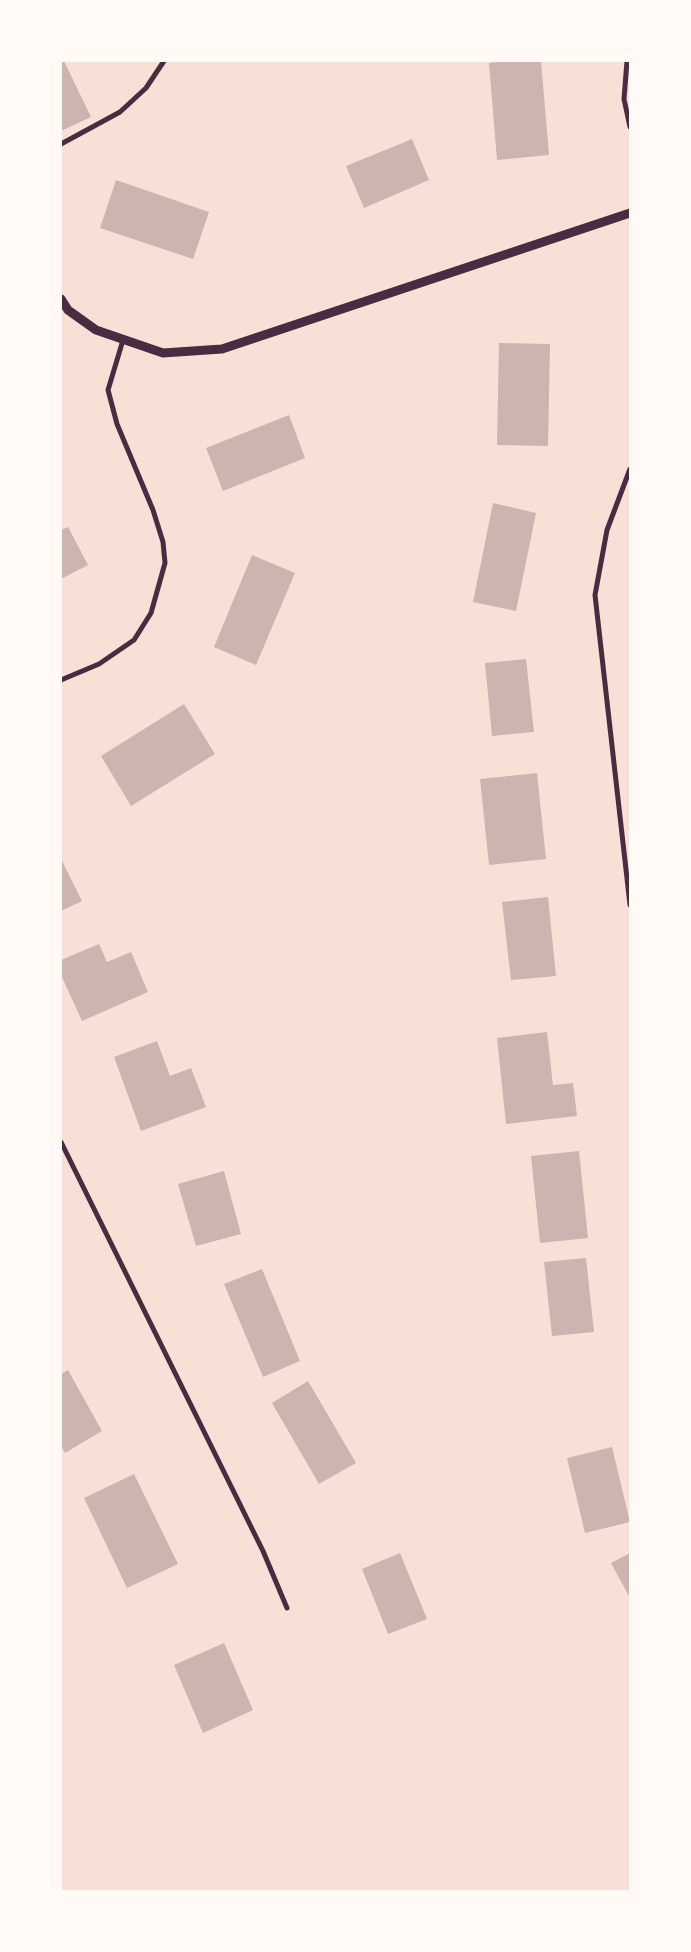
<!DOCTYPE html>
<html>
<head>
<meta charset="utf-8">
<style>
  body { margin:0 }
  #map { position:relative; width:691px; height:1952px; overflow:hidden; background:#f7e1d7; font-family:Mulish,sans-serif }
  canvas { display:block }
  .frame { position:absolute; inset:0; border:62px solid #fffaf5; pointer-events:none }
</style>
</head>
<body>
<div id="map">
<canvas width="691" height="1952"></canvas>
<div class="frame"></div>
</div>
<script>
const ctx = document.querySelector('canvas').getContext('2d');
ctx.lineJoin = 'round';
function paint(path, color) { ctx.fillStyle = color; ctx.fill(path, 'evenodd'); }
function stroke(path, color, width, dash) { ctx.strokeStyle = color; ctx.lineWidth = width; ctx.lineCap = dash ? 'butt' : 'round'; ctx.setLineDash(dash || []); ctx.stroke(path); }
const building = new Path2D(`
  M 61,61 L 64,61 L 91,117 L 61,131 Z
  M 505,61 L 541,61 L 549,155 L 497,160 L 489,63 Z
  M 412,139 L 429,180 L 364,208 L 346,166 Z
  M 116,180 L 209,212 L 193,259 L 100,228 Z
  M 499,343 L 550,344 L 548,446 L 497,445 Z
  M 289,415 L 305,458 L 223,491 L 206,448 Z
  M 493,503 L 536,513 L 516,611 L 473,602 Z
  M 68,527 L 88,565 L 61,579 L 61,530 Z
  M 252,555 L 295,573 L 256,665 L 214,647 Z
  M 526,659 L 534,732 L 492,736 L 485,663 Z
  M 184,704 L 215,754 L 131,806 L 101,756 Z
  M 537,773 L 546,859 L 489,865 L 480,779 Z
  M 61,859 L 82,901 L 61,911 Z
  M 548,897 L 556,976 L 511,980 L 502,902 Z
  M 99,944 L 107,962 L 131,952 L 148,992 L 82,1021 L 61,975 L 61,960 Z
  M 547,1032 L 553,1085 L 573,1083 L 577,1116 L 506,1124 L 497,1038 Z
  M 157,1041 L 170,1076 L 191,1068 L 206,1107 L 141,1131 L 114,1057 Z
  M 579,1151 L 588,1238 L 540,1243 L 531,1156 Z
  M 224,1171 L 241,1234 L 196,1246 L 178,1184 Z
  M 586,1258 L 594,1332 L 552,1336 L 544,1262 Z
  M 262,1269 L 300,1361 L 263,1377 L 224,1284 Z
  M 68,1370 L 102,1431 L 65,1453 L 61,1446 L 61,1374 Z
  M 308,1381 L 356,1463 L 319,1484 L 272,1403 Z
  M 612,1447 L 630,1522 L 585,1533 L 567,1458 Z
  M 134,1474 L 178,1564 L 127,1588 L 84,1498 Z
  M 400,1553 L 427,1619 L 388,1634 L 362,1569 Z
  M 630,1553 L 630,1598 L 611,1563 Z
  M 224,1643 L 253,1710 L 203,1733 L 174,1665 Z`);
const minor = new Path2D(`
  M 627,61 L 624,99 L 630,127
  M 61,144 L 120,112 L 146,88 L 164,61
  M 630,469 L 607,530 L 595,595 L 630,905
  M 61,680 L 99,664 L 134,640 L 151,613 L 165,563 L 163,542 L 153,510 L 117,424 L 108,390 L 123,340
  M 61,1142 L 263,1551 L 287,1608`);
const tertiary = new Path2D(`
  M 61,299 L 68,310 L 96,330 L 163,353 L 222,349 L 630,213`);
paint(building, '#ccb4b1');
stroke(minor, '#4a2c40', 5);
stroke(tertiary, '#4a2c40', 9);
</script>
</body>
</html>
